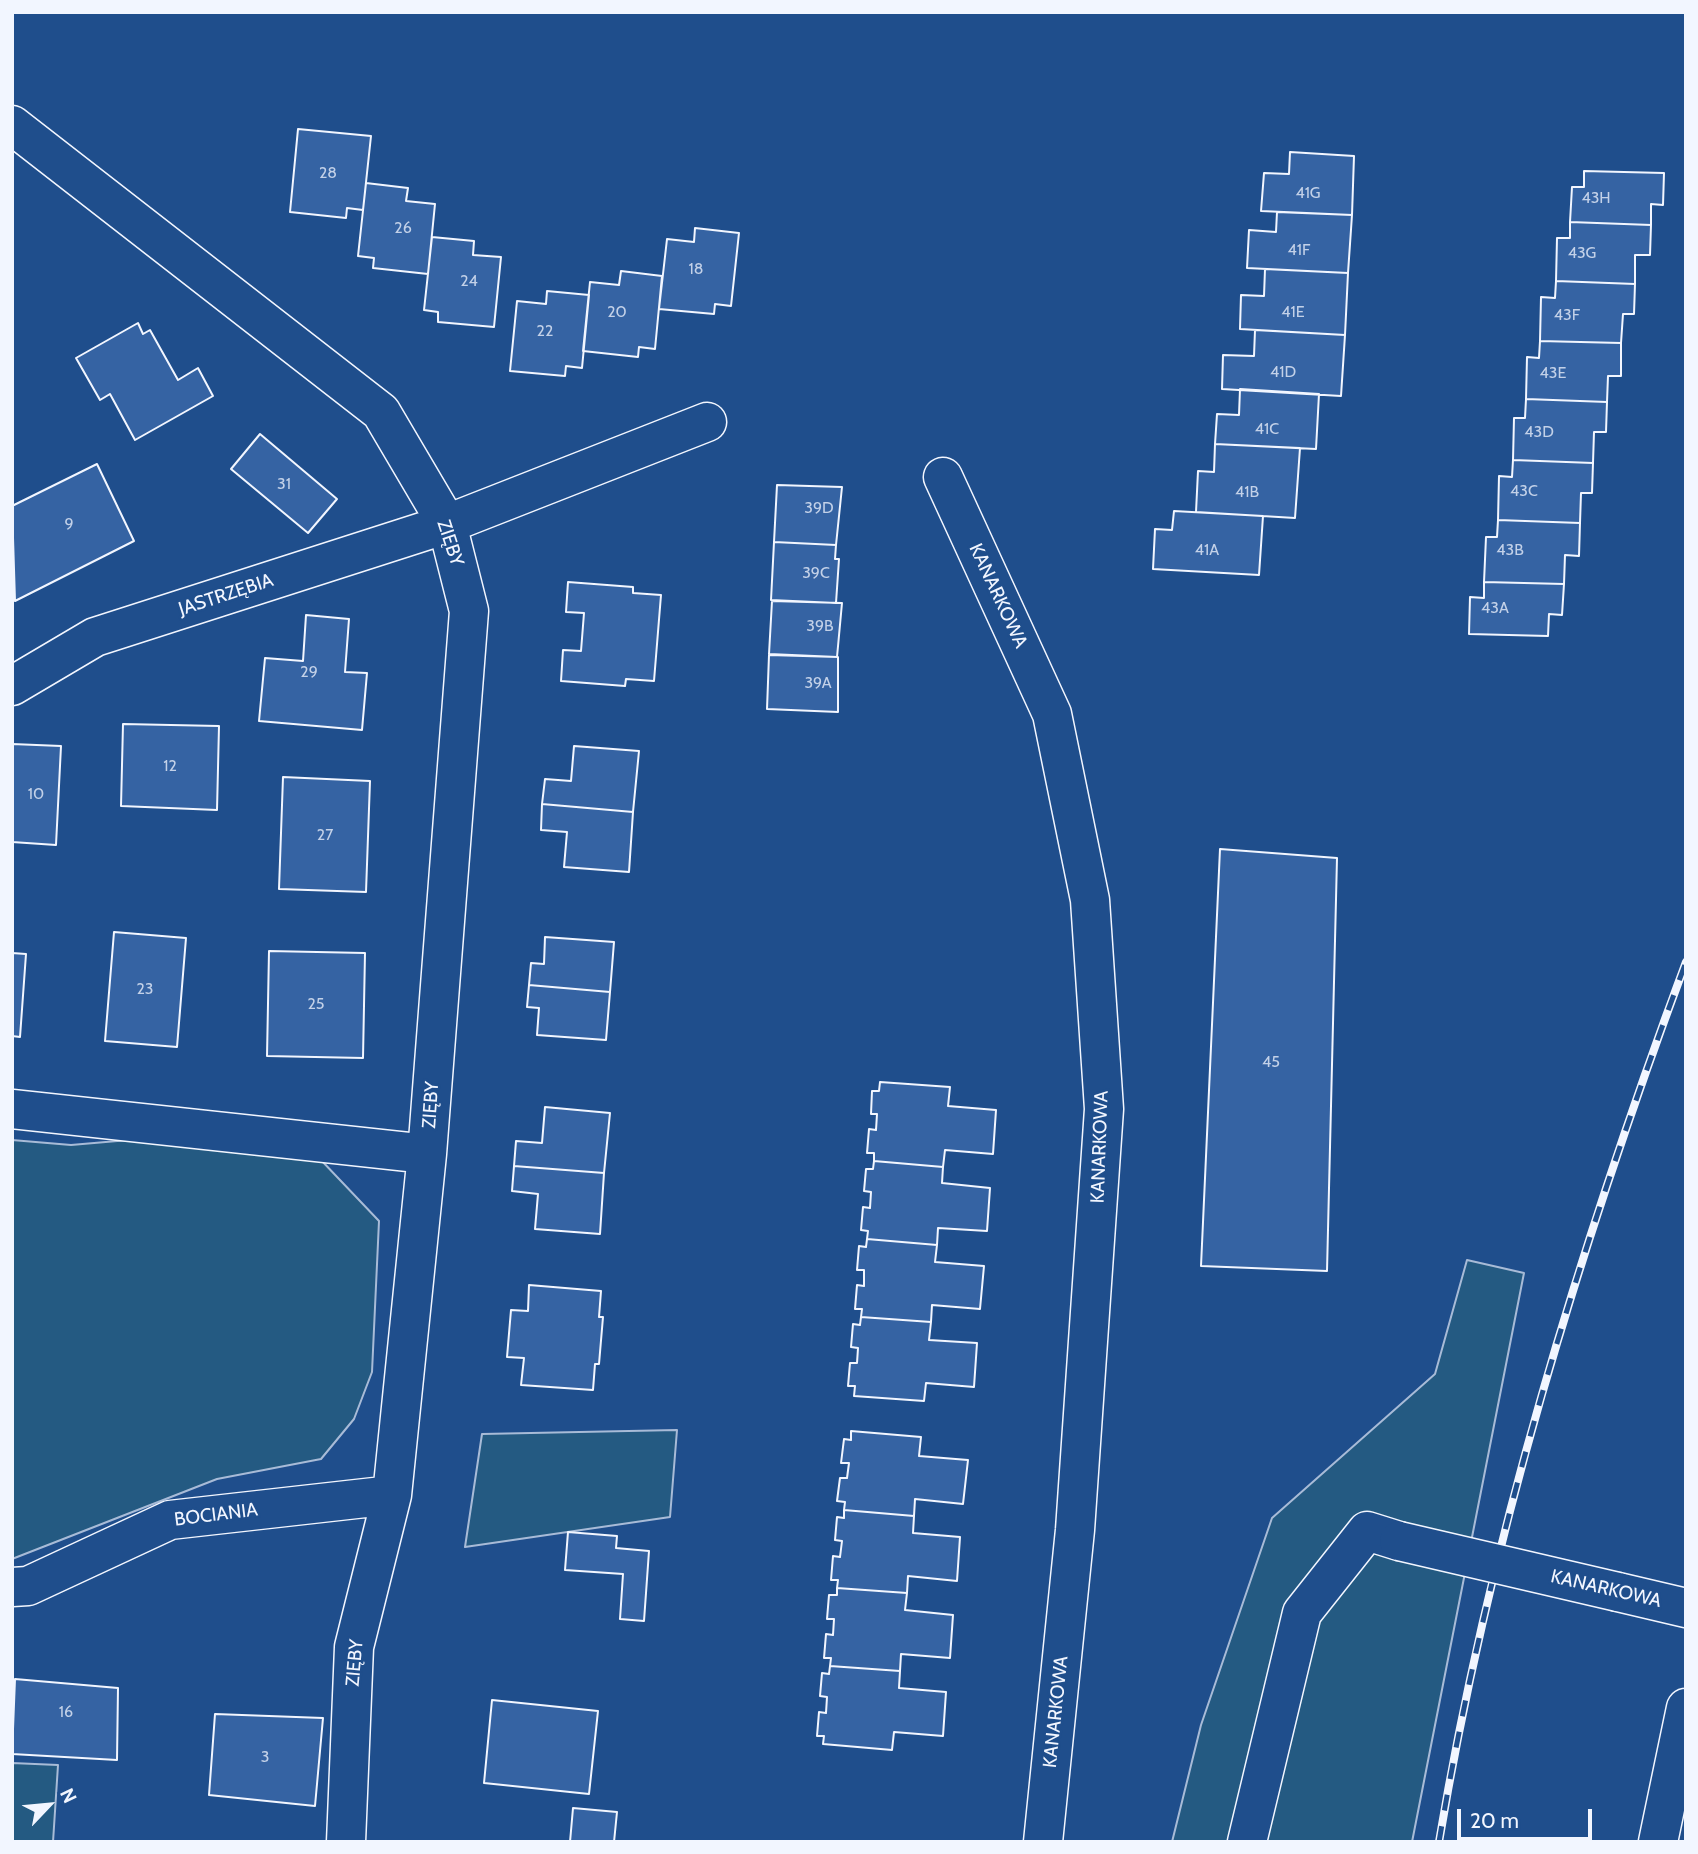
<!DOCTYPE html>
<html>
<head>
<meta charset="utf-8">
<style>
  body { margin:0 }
  #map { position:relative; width:1698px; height:1854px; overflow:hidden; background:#1f4e8c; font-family:Cabin,sans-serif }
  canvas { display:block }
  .frame { position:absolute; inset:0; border:14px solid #f2f6ff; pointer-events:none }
  .north { position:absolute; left:14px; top:1770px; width:70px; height:70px; -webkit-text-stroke:5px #1f4e8c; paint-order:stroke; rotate:64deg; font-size:19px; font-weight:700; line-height:28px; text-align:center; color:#f2f6ff }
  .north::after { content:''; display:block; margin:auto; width:24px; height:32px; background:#f2f6ff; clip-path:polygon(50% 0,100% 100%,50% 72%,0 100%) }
  .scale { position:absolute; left:1457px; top:1809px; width:135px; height:32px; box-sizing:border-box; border:4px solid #f2f6ff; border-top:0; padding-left:9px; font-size:21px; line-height:24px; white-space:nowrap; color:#f2f6ff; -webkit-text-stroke:5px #1f4e8c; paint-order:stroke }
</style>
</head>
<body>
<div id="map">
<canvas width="1698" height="1854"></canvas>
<div class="frame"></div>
<div class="north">N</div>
<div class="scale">20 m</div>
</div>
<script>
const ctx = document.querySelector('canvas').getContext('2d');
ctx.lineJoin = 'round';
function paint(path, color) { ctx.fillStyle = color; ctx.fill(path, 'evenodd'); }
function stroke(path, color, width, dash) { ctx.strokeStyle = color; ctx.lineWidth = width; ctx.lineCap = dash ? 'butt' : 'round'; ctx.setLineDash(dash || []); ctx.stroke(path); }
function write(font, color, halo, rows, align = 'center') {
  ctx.font = font + ' Cabin,sans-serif'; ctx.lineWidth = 5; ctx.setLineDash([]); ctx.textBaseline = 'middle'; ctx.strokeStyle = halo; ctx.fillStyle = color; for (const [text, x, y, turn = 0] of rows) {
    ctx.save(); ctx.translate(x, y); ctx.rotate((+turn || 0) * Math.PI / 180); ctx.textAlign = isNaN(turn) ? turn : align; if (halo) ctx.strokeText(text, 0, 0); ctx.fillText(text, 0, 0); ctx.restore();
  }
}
const green = new Path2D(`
  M 152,1138 L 320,1159 L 379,1221 L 372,1372 L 354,1419 L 321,1459 L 217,1479 L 12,1559 L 12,1140 L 71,1145 Z
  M 1467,1260 L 1524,1273 L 1412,1842 L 1172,1842 L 1201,1725 L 1272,1518 L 1435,1374 Z
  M 677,1430 L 670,1517 L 465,1547 L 482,1434 Z
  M 12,1763 L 58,1765 L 53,1842 L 12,1842 Z`);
const building = new Path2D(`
  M 298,129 L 371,136 L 363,210 L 347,208 L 346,218 L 290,212 Z
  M 1290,152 L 1354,156 L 1352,215 L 1261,211 L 1264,173 L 1289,174 Z
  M 1584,171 L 1664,173 L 1663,205 L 1651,204 L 1651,225 L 1570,222 L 1572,187 L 1584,187 Z
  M 366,183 L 408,188 L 406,201 L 435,204 L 428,274 L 373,268 L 374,258 L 358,256 Z
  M 1277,212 L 1352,215 L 1348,273 L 1247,268 L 1249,230 L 1276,232 Z
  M 1570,222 L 1651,225 L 1650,255 L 1635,255 L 1635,284 L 1556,281 L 1557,238 L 1570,238 Z
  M 695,228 L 739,233 L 731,306 L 715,304 L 714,314 L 659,309 L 667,239 L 694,242 Z
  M 432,237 L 474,241 L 473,255 L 501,257 L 494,327 L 438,322 L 438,312 L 424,310 Z
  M 1265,269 L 1348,273 L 1345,335 L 1240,329 L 1241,295 L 1264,296 Z
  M 621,271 L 662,276 L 655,349 L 639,347 L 638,357 L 583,351 L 590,282 L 619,285 Z
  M 1556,281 L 1635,284 L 1634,314 L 1623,314 L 1621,343 L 1540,341 L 1541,297 L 1555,298 Z
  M 547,291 L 589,295 L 582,368 L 566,366 L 565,376 L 510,371 L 517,301 L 546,304 Z
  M 138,323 L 143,334 L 150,330 L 178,380 L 198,368 L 213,396 L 135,440 L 110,394 L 100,400 L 76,358 Z
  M 1255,330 L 1345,335 L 1341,396 L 1222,389 L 1223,355 L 1254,356 Z
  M 1540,341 L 1621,343 L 1621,376 L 1608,376 L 1607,402 L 1526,399 L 1527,357 L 1539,358 Z
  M 1240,389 L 1319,394 L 1316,449 L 1215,444 L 1217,414 L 1239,415 Z
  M 1526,399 L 1607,402 L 1606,432 L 1594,432 L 1593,463 L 1513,460 L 1514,418 L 1525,418 Z
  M 260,434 L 337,499 L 308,533 L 231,469 Z
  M 1215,444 L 1300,448 L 1295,518 L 1196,512 L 1198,471 L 1214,472 Z
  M 1513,460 L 1593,463 L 1592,493 L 1581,493 L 1580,523 L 1498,520 L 1499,476 L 1512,477 Z
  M 97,464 L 134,541 L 15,601 L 12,506 Z
  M 777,485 L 842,487 L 836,545 L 774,542 Z
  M 1174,511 L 1263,516 L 1259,575 L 1153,569 L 1155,529 L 1172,530 Z
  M 1498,520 L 1580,523 L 1579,556 L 1565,555 L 1564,584 L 1484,582 L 1486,537 L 1497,537 Z
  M 774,542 L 836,545 L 835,559 L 839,559 L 836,603 L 771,600 Z
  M 568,582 L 633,587 L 633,593 L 661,595 L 654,681 L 626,679 L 625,686 L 561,681 L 563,650 L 581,651 L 584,613 L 566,612 Z
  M 1484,582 L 1564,584 L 1562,615 L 1549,614 L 1548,636 L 1469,634 L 1470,597 L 1484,598 Z
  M 772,601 L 842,603 L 837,657 L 769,654 Z
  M 306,615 L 349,619 L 345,672 L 367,673 L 362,730 L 259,721 L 265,658 L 303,661 Z
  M 769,655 L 838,657 L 838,712 L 767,709 Z
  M 123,724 L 219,726 L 217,810 L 121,806 Z
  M 12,744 L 61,746 L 56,845 L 12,842 Z
  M 574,746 L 639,751 L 633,812 L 542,804 L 545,779 L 571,781 Z
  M 283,777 L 370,781 L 366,892 L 279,889 Z
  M 542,804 L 633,812 L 629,872 L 564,867 L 567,832 L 541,830 Z
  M 1220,849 L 1337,858 L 1327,1271 L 1201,1266 Z
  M 114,932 L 186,938 L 177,1047 L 105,1041 Z
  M 545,937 L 614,942 L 610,992 L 529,985 L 531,963 L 544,964 Z
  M 269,951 L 365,953 L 363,1058 L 267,1056 Z
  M 12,953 L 26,954 L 20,1037 L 12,1036 Z
  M 529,985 L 610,992 L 606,1040 L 537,1035 L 539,1008 L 527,1007 Z
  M 880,1082 L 950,1087 L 948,1106 L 996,1110 L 993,1154 L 945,1150 L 943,1167 L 874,1161 L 874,1153 L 867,1153 L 869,1129 L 876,1130 L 877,1114 L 871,1114 L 872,1091 L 879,1091 Z
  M 545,1107 L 610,1113 L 604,1173 L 514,1166 L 516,1141 L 542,1143 Z
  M 874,1161 L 943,1167 L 942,1183 L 990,1188 L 987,1231 L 938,1228 L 937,1245 L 867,1239 L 868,1231 L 861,1230 L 863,1207 L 870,1208 L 871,1192 L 864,1191 L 866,1169 L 873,1169 Z
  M 514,1166 L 604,1173 L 600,1234 L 535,1229 L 538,1194 L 512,1191 Z
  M 867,1239 L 937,1245 L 935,1262 L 984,1266 L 980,1309 L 932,1305 L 931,1322 L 861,1317 L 862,1309 L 855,1309 L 857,1285 L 864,1286 L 864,1270 L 857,1270 L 859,1246 L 866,1247 Z
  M 529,1285 L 601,1291 L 599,1317 L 603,1317 L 599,1364 L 595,1364 L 593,1390 L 521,1385 L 524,1358 L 507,1357 L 511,1310 L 528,1311 Z
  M 861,1317 L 931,1322 L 929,1340 L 977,1343 L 974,1387 L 926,1383 L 924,1401 L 854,1396 L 855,1386 L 848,1386 L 850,1363 L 857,1363 L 858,1348 L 851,1347 L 853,1324 L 860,1325 Z
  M 851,1431 L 921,1437 L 919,1456 L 968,1460 L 963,1504 L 915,1499 L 914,1516 L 844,1510 L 845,1502 L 837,1501 L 840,1478 L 847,1478 L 849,1463 L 841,1463 L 844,1439 L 851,1440 Z
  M 844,1510 L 914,1516 L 913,1533 L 960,1537 L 957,1581 L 908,1576 L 907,1593 L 837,1588 L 838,1580 L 831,1580 L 833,1556 L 840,1557 L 842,1541 L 835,1540 L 837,1517 L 844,1518 Z
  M 568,1532 L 617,1536 L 616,1548 L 649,1551 L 644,1621 L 620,1619 L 623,1574 L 565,1570 Z
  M 837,1588 L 907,1593 L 905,1610 L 953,1615 L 950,1658 L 901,1654 L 900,1671 L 830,1666 L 831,1658 L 824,1658 L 826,1634 L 833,1635 L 834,1619 L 827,1619 L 829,1595 L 837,1595 Z
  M 830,1666 L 900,1671 L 899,1688 L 946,1692 L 943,1736 L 894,1732 L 892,1750 L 823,1744 L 824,1736 L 817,1736 L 819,1712 L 826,1713 L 827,1697 L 820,1696 L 822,1673 L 829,1674 Z
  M 15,1679 L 118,1688 L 117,1760 L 12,1754 Z
  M 492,1700 L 598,1711 L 589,1794 L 484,1783 Z
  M 215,1714 L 323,1718 L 315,1806 L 209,1795 Z
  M 573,1808 L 617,1812 L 614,1842 L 570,1842 Z`);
const minor = new Path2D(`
  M 12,125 L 381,412 L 447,524 L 469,611 L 427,1154 L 392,1495 L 354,1647 L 346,1842
  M 943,477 L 1052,714 L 1090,900 L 1104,1109 L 1075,1530 L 1043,1842
  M 12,686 L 95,637 L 447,524 L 707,422
  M 12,1109 L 427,1154
  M 12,1587 L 28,1586 L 170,1520 L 392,1495
  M 1618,1592 L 1686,1608
  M 1247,1842 L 1302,1613 L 1367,1531 L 1399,1541
  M 1658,1842 L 1686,1708`);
const rail = new Path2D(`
  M 1439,1842 C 1489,1542 1580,1246 1686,962`);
const minorBridge = new Path2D(`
  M 1399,1541 L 1618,1592`);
const numberNames = [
  ["28",328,173],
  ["41G",1308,193],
  ["43H",1596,198],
  ["26",403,228],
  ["41F",1299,250],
  ["43G",1582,253],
  ["18",696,269],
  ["24",469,281],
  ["20",617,312],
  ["41E",1293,312],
  ["43F",1567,315],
  ["22",545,331],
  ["41D",1283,372],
  ["43E",1553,373],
  ["41C",1267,429],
  ["43D",1539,432],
  ["31",284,484],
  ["43C",1524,491],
  ["41B",1247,492],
  ["39D",819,508],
  ["9",69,524],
  ["41A",1207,550],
  ["43B",1510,550],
  ["39C",816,573],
  ["43A",1495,608],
  ["39B",820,626],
  ["29",309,672],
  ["39A",818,683],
  ["12",170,766],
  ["10",36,794],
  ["27",325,835],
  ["23",145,989],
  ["25",316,1004],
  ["45",1271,1062],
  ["16",66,1712],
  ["3",265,1757]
];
const streetNames = [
  ["ZIĘBY",450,543,72],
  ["JASTRZĘBIA",226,595,-18],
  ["KANARKOWA",998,596,65],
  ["ZIĘBY",431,1105,-86],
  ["KANARKOWA",1100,1147,-88],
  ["BOCIANIA",216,1515,-7],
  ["KANARKOWA",1606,1589,13],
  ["ZIĘBY",355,1663,-85],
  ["KANARKOWA",1056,1712,-84]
];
paint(green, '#245a82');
stroke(green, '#a8bbd7', 2);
paint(building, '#3563a3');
stroke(building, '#f2f6ff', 2);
stroke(minor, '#f2f6ff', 41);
stroke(minor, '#1f4e8c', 38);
stroke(rail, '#f2f6ff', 8);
stroke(rail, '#1f4e8c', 5, [16]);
stroke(minorBridge, '#f2f6ff', 41, []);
stroke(minorBridge, '#1f4e8c', 38);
write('16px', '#c3d1e8', null, numberNames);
write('19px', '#f2f6ff', '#1f4e8c', streetNames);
</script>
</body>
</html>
